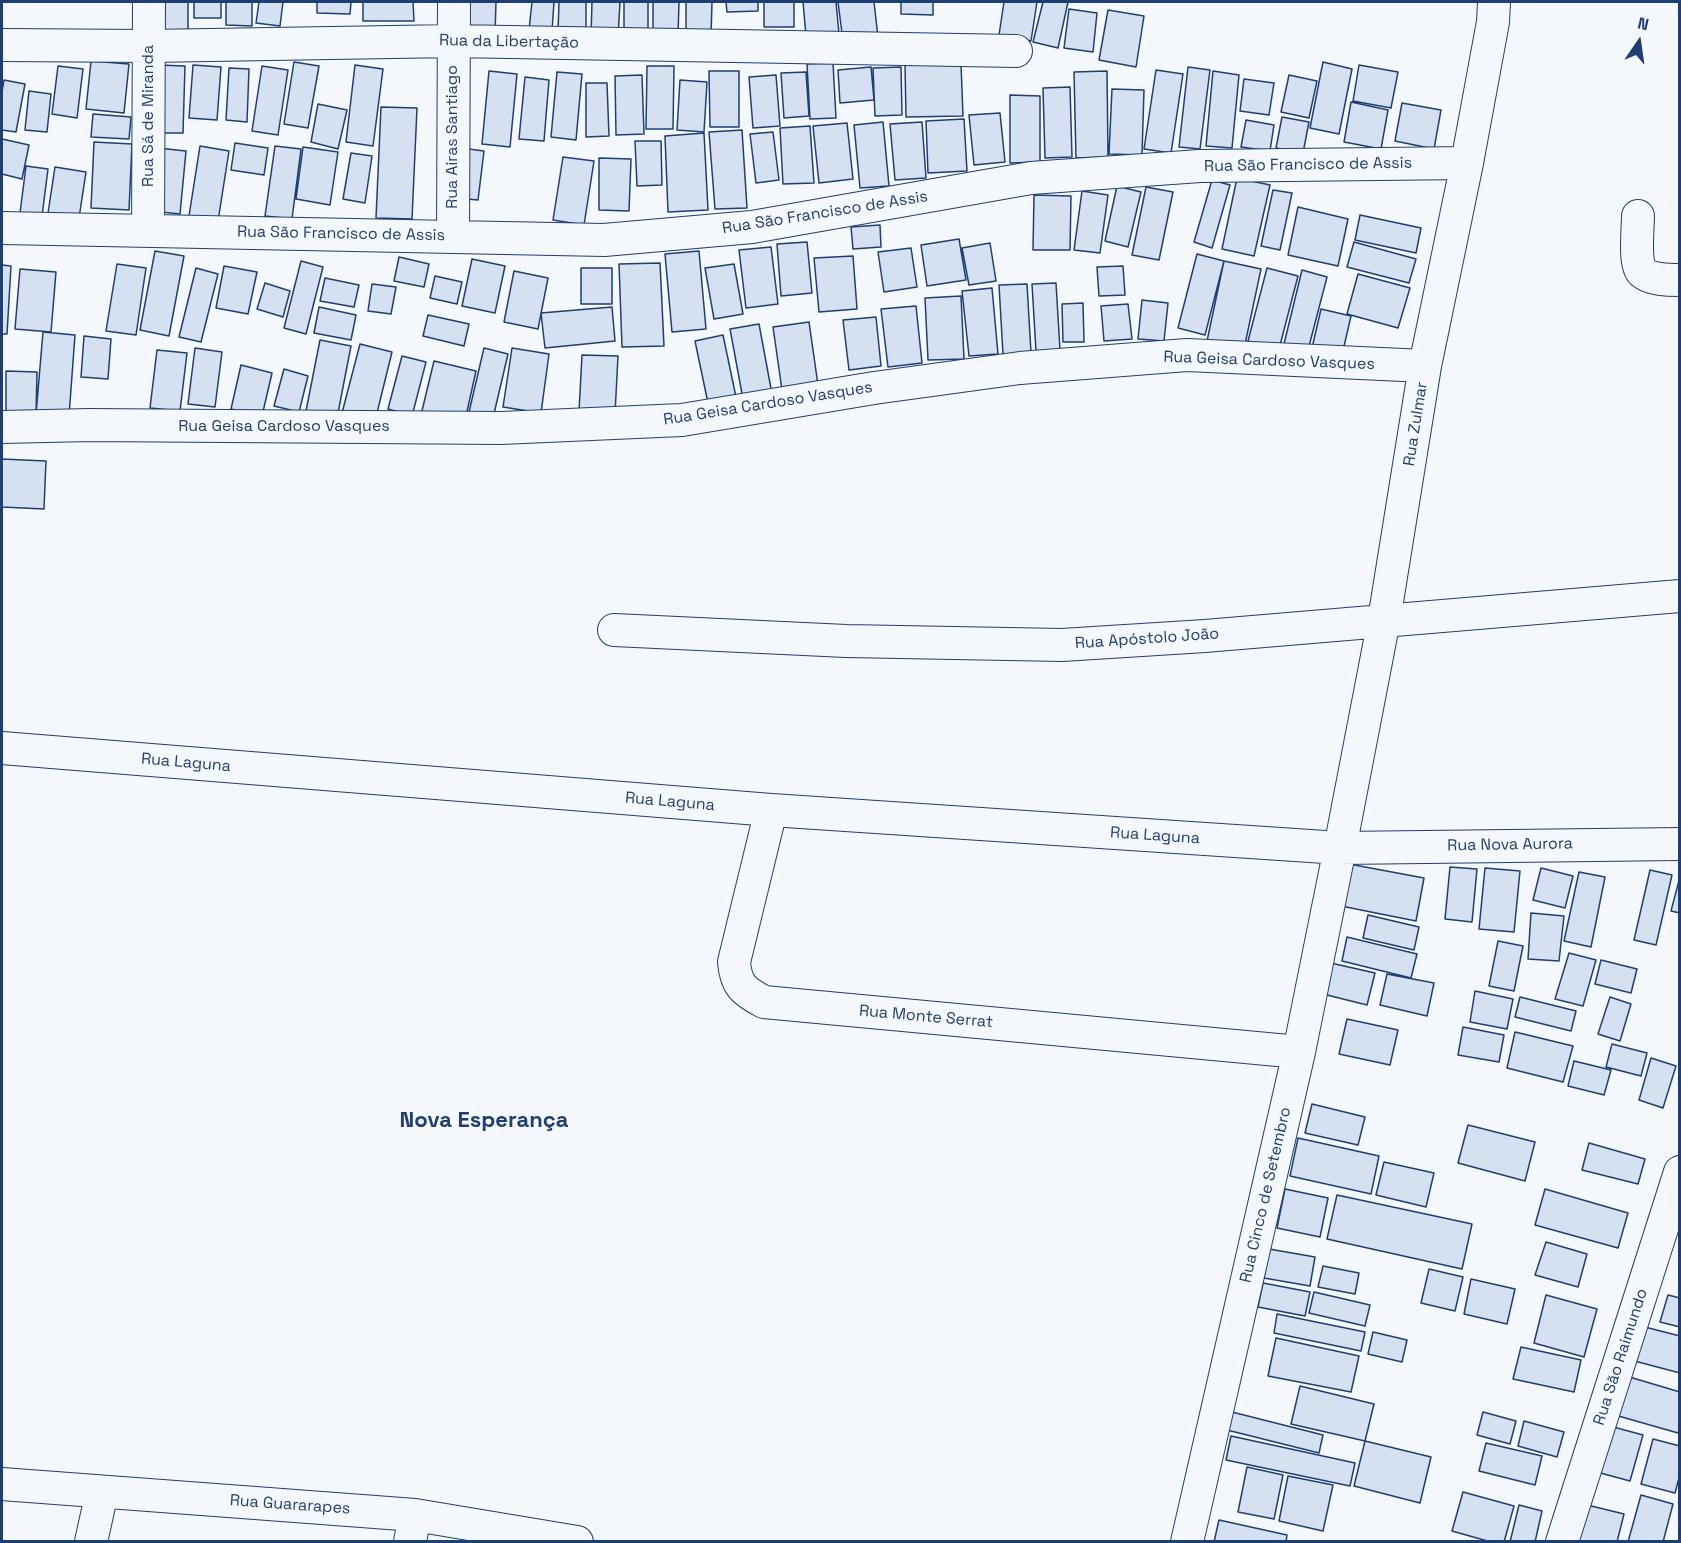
<!DOCTYPE html>
<html>
<head>
<meta charset="utf-8">
<style>
  body { margin:0 }
  #map { position:relative; width:1681px; height:1543px; overflow:hidden; background:#f4f7fb; font-family:"Space Grotesk",sans-serif }
  canvas { display:block }
  .frame { position:absolute; inset:0; border:3px solid #1d3f73; pointer-events:none }
  .north { position:absolute; left:1609px; top:12px; width:60px; height:60px; -webkit-text-stroke:4px #f4f7fb; paint-order:stroke; rotate:13deg; font-size:16px; font-weight:700; line-height:24px; text-align:center; color:#1d3f73 }
  .north::after { content:''; display:block; margin:auto; width:21px; height:27px; background:#1d3f73; clip-path:polygon(50% 0,100% 100%,50% 72%,0 100%) }
</style>
</head>
<body>
<div id="map">
<canvas width="1681" height="1543"></canvas>
<div class="frame"></div>
<div class="north">N</div>
</div>
<script>
const ctx = document.querySelector('canvas').getContext('2d');
ctx.lineJoin = 'round';
function paint(path, color) { ctx.fillStyle = color; ctx.fill(path, 'evenodd'); }
function stroke(path, color, width, dash) { ctx.strokeStyle = color; ctx.lineWidth = width; ctx.lineCap = dash ? 'butt' : 'round'; ctx.setLineDash(dash || []); ctx.stroke(path); }
function write(font, color, halo, rows, align = 'center') {
  ctx.font = font + ' "Space Grotesk",sans-serif'; ctx.lineWidth = 4.5; ctx.setLineDash([]); ctx.textBaseline = 'middle'; ctx.strokeStyle = halo; ctx.fillStyle = color; for (const [text, x, y, turn = 0] of rows) {
    ctx.save(); ctx.translate(x, y); ctx.rotate((+turn || 0) * Math.PI / 180); ctx.textAlign = isNaN(turn) ? turn : align; if (halo) ctx.strokeText(text, 0, 0); ctx.fillText(text, 0, 0); ctx.restore();
  }
}
const building = new Path2D(`
  M 153,2 L 188,2 L 188,33 L 152,33 Z
  M 194,2 L 221,2 L 221,18 L 194,18 Z
  M 226,2 L 252,2 L 252,26 L 226,25 Z
  M 259,2 L 283,2 L 280,26 L 256,23 Z
  M 317,2 L 351,2 L 350,14 L 317,13 Z
  M 363,2 L 413,2 L 414,21 L 363,21 Z
  M 462,2 L 496,2 L 495,35 L 462,35 Z
  M 532,2 L 554,2 L 552,31 L 529,30 Z
  M 559,2 L 586,2 L 586,32 L 558,32 Z
  M 592,2 L 620,2 L 618,37 L 591,36 Z
  M 624,2 L 648,2 L 648,35 L 624,35 Z
  M 653,2 L 679,2 L 678,36 L 653,35 Z
  M 686,2 L 712,2 L 711,36 L 686,36 Z
  M 726,2 L 758,2 L 758,11 L 727,12 Z
  M 764,2 L 794,2 L 794,27 L 764,27 Z
  M 803,2 L 836,2 L 839,34 L 806,36 Z
  M 838,2 L 874,2 L 878,37 L 843,41 Z
  M 901,2 L 933,2 L 933,15 L 901,14 Z
  M 1004,2 L 1037,2 L 1031,41 L 999,35 Z
  M 1043,2 L 1068,2 L 1058,48 L 1033,42 Z
  M 1069,9 L 1097,13 L 1093,52 L 1064,48 Z
  M 1108,10 L 1144,16 L 1136,67 L 1099,60 Z
  M 91,61 L 129,64 L 124,113 L 86,109 Z
  M 294,62 L 319,66 L 308,128 L 284,124 Z
  M 1323,62 L 1352,69 L 1339,134 L 1310,128 Z
  M 833,63 L 836,118 L 810,119 L 807,64 Z
  M 961,64 L 963,116 L 906,117 L 905,65 Z
  M 158,65 L 185,66 L 183,133 L 156,133 Z
  M 193,65 L 221,67 L 217,120 L 189,118 Z
  M 355,65 L 383,69 L 373,146 L 346,142 Z
  M 1359,65 L 1398,72 L 1391,108 L 1353,101 Z
  M 58,66 L 83,69 L 77,118 L 52,114 Z
  M 262,66 L 288,70 L 278,135 L 252,131 Z
  M 647,66 L 674,66 L 673,129 L 646,129 Z
  M 871,67 L 874,100 L 840,103 L 838,70 Z
  M 901,67 L 902,115 L 875,116 L 873,68 Z
  M 1188,67 L 1210,70 L 1200,149 L 1179,147 Z
  M 229,68 L 249,69 L 247,122 L 226,120 Z
  M 1156,70 L 1183,74 L 1171,153 L 1144,149 Z
  M 489,71 L 517,74 L 510,147 L 482,144 Z
  M 709,71 L 739,71 L 739,127 L 710,127 Z
  M 1107,71 L 1108,157 L 1076,158 L 1074,72 Z
  M 1213,71 L 1239,75 L 1232,148 L 1206,146 Z
  M 557,72 L 582,74 L 576,140 L 551,137 Z
  M 806,72 L 809,116 L 784,118 L 781,73 Z
  M 642,75 L 644,134 L 616,135 L 615,76 Z
  M 776,75 L 780,126 L 753,128 L 749,77 Z
  M 1289,75 L 1317,81 L 1309,118 L 1281,112 Z
  M 525,77 L 549,80 L 544,141 L 519,139 Z
  M 1244,79 L 1274,83 L 1269,115 L 1240,111 Z
  M 4,80 L 25,84 L 16,132 L 2,130 L 2,92 Z
  M 680,80 L 707,82 L 704,132 L 677,130 Z
  M 586,83 L 607,83 L 609,136 L 586,137 Z
  M 1070,87 L 1072,157 L 1045,158 L 1043,88 Z
  M 1112,89 L 1144,90 L 1142,155 L 1109,154 Z
  M 29,91 L 51,94 L 47,132 L 25,130 Z
  M 1010,95 L 1040,96 L 1040,162 L 1010,163 Z
  M 1351,102 L 1388,110 L 1381,149 L 1344,142 Z
  M 1402,103 L 1441,110 L 1434,149 L 1395,141 Z
  M 318,104 L 347,110 L 338,149 L 311,142 Z
  M 381,107 L 417,108 L 412,219 L 376,218 Z
  M 1000,113 L 1005,162 L 974,165 L 969,115 Z
  M 93,114 L 131,117 L 129,139 L 91,137 Z
  M 1282,117 L 1309,122 L 1303,153 L 1276,148 Z
  M 964,119 L 967,171 L 928,173 L 926,121 Z
  M 1246,120 L 1274,125 L 1270,151 L 1241,147 Z
  M 883,122 L 889,186 L 860,188 L 854,125 Z
  M 922,122 L 926,178 L 895,180 L 890,124 Z
  M 847,123 L 853,179 L 819,183 L 813,126 Z
  M 810,126 L 814,183 L 783,184 L 780,128 Z
  M 742,130 L 747,208 L 715,209 L 709,132 Z
  M 773,132 L 779,180 L 756,183 L 750,134 Z
  M 704,133 L 708,210 L 668,212 L 665,136 Z
  M 2,139 L 29,145 L 22,179 L 2,174 Z
  M 635,141 L 661,141 L 662,185 L 637,186 Z
  M 94,142 L 132,144 L 129,210 L 91,208 Z
  M 235,143 L 268,148 L 264,175 L 231,170 Z
  M 200,146 L 229,151 L 218,221 L 189,216 Z
  M 275,146 L 301,149 L 292,219 L 265,216 Z
  M 303,147 L 338,152 L 330,205 L 296,199 Z
  M 158,148 L 186,151 L 180,214 L 152,211 Z
  M 461,148 L 484,151 L 478,200 L 455,198 Z
  M 351,153 L 372,156 L 365,203 L 343,199 Z
  M 563,157 L 594,161 L 584,225 L 553,220 Z
  M 599,158 L 631,159 L 629,211 L 599,210 Z
  M 26,166 L 48,169 L 42,216 L 20,213 Z
  M 55,167 L 86,172 L 79,218 L 48,213 Z
  M 1237,178 L 1270,185 L 1254,256 L 1222,249 Z
  M 1212,180 L 1230,185 L 1212,248 L 1194,242 Z
  M 1117,186 L 1141,192 L 1128,247 L 1105,241 Z
  M 1146,187 L 1173,192 L 1159,260 L 1132,255 Z
  M 1273,190 L 1292,193 L 1280,250 L 1261,246 Z
  M 1082,191 L 1108,195 L 1100,253 L 1074,250 Z
  M 1034,195 L 1071,196 L 1070,250 L 1033,250 Z
  M 1298,207 L 1348,219 L 1338,266 L 1288,255 Z
  M 1360,215 L 1421,228 L 1416,253 L 1355,240 Z
  M 880,225 L 881,247 L 853,249 L 851,227 Z
  M 959,239 L 966,280 L 927,286 L 921,245 Z
  M 807,242 L 812,293 L 781,296 L 777,244 Z
  M 1354,242 L 1416,259 L 1409,283 L 1347,267 Z
  M 990,243 L 996,281 L 969,285 L 962,248 Z
  M 771,247 L 778,304 L 746,308 L 739,250 Z
  M 911,248 L 917,287 L 884,292 L 878,252 Z
  M 155,251 L 184,256 L 169,336 L 140,330 Z
  M 699,251 L 706,329 L 672,332 L 665,254 Z
  M 1197,254 L 1224,261 L 1205,335 L 1178,328 Z
  M 853,256 L 857,309 L 819,312 L 814,258 Z
  M 399,257 L 429,264 L 424,287 L 394,281 Z
  M 472,259 L 505,266 L 495,313 L 462,306 Z
  M 301,261 L 323,267 L 306,334 L 284,328 Z
  M 1224,261 L 1261,269 L 1244,349 L 1207,341 Z
  M 660,263 L 664,346 L 622,347 L 619,264 Z
  M 117,264 L 146,268 L 136,335 L 106,331 Z
  M 734,264 L 743,314 L 714,319 L 705,268 Z
  M 2,265 L 11,266 L 7,334 L 2,334 Z
  M 224,266 L 257,272 L 248,314 L 216,308 Z
  M 1123,266 L 1125,295 L 1099,296 L 1097,267 Z
  M 196,268 L 218,274 L 201,342 L 179,337 Z
  M 581,268 L 612,268 L 612,304 L 581,304 Z
  M 1267,268 L 1298,276 L 1279,349 L 1248,341 Z
  M 20,269 L 56,272 L 51,332 L 15,329 Z
  M 1302,270 L 1327,277 L 1308,350 L 1284,344 Z
  M 514,271 L 548,278 L 538,329 L 504,322 Z
  M 1358,274 L 1410,288 L 1398,328 L 1347,314 Z
  M 435,276 L 462,282 L 457,304 L 430,298 Z
  M 325,278 L 359,285 L 354,307 L 320,301 Z
  M 265,283 L 290,291 L 283,317 L 257,309 Z
  M 1056,283 L 1060,350 L 1036,351 L 1032,284 Z
  M 372,284 L 396,287 L 391,314 L 368,311 Z
  M 1027,284 L 1031,353 L 1003,354 L 999,285 Z
  M 992,288 L 998,354 L 969,356 L 962,291 Z
  M 961,296 L 964,359 L 928,360 L 925,298 Z
  M 1142,300 L 1168,303 L 1164,341 L 1138,339 Z
  M 1083,303 L 1084,342 L 1063,342 L 1062,304 Z
  M 1128,304 L 1132,339 L 1104,341 L 1101,306 Z
  M 916,306 L 922,363 L 888,367 L 881,309 Z
  M 319,307 L 356,315 L 351,340 L 314,333 Z
  M 612,307 L 615,341 L 545,348 L 541,313 Z
  M 1321,309 L 1351,316 L 1342,355 L 1312,348 Z
  M 428,315 L 469,324 L 464,346 L 423,336 Z
  M 876,317 L 881,366 L 849,370 L 843,320 Z
  M 809,322 L 818,385 L 782,390 L 773,327 Z
  M 759,324 L 772,394 L 743,399 L 730,329 Z
  M 43,332 L 75,335 L 69,416 L 36,414 Z
  M 723,335 L 736,397 L 708,403 L 695,341 Z
  M 84,336 L 111,339 L 108,379 L 81,377 Z
  M 320,340 L 351,346 L 337,418 L 306,411 Z
  M 360,344 L 392,352 L 375,421 L 342,413 Z
  M 195,348 L 222,352 L 215,407 L 188,404 Z
  M 484,348 L 508,354 L 493,418 L 469,412 Z
  M 512,348 L 549,354 L 541,413 L 503,407 Z
  M 157,350 L 187,353 L 180,411 L 150,408 Z
  M 582,355 L 618,356 L 615,414 L 579,412 Z
  M 402,356 L 426,362 L 412,416 L 388,409 Z
  M 434,361 L 476,371 L 464,425 L 421,415 Z
  M 241,365 L 272,373 L 262,416 L 231,409 Z
  M 284,369 L 308,376 L 299,412 L 274,406 Z
  M 6,371 L 37,372 L 36,414 L 6,413 Z
  M 2,459 L 46,461 L 44,509 L 2,507 Z
  M 1349,864 L 1424,878 L 1416,921 L 1341,906 Z
  M 1450,867 L 1477,869 L 1472,922 L 1445,919 Z
  M 1485,868 L 1520,871 L 1514,932 L 1479,929 Z
  M 1541,868 L 1573,876 L 1565,908 L 1533,900 Z
  M 1650,870 L 1672,875 L 1656,945 L 1634,940 Z
  M 1579,872 L 1605,877 L 1591,947 L 1564,941 Z
  M 1680,877 L 1680,913 L 1671,911 Z
  M 1531,913 L 1564,916 L 1559,961 L 1528,959 Z
  M 1368,915 L 1419,927 L 1414,950 L 1363,938 Z
  M 1347,937 L 1417,954 L 1411,978 L 1342,961 Z
  M 1498,941 L 1523,946 L 1514,991 L 1489,986 Z
  M 1569,953 L 1596,960 L 1583,1006 L 1555,999 Z
  M 1601,960 L 1637,969 L 1631,993 L 1595,984 Z
  M 1322,961 L 1375,973 L 1367,1005 L 1315,992 Z
  M 1387,974 L 1434,983 L 1427,1016 L 1380,1005 Z
  M 1475,991 L 1513,999 L 1507,1029 L 1470,1022 Z
  M 1520,997 L 1576,1011 L 1571,1031 L 1515,1017 Z
  M 1610,997 L 1631,1004 L 1620,1041 L 1598,1034 Z
  M 1347,1019 L 1398,1030 L 1390,1065 L 1339,1054 Z
  M 1463,1027 L 1504,1035 L 1499,1062 L 1458,1055 Z
  M 1515,1032 L 1573,1046 L 1563,1082 L 1507,1068 Z
  M 1612,1044 L 1647,1053 L 1641,1076 L 1606,1067 Z
  M 1651,1058 L 1676,1066 L 1663,1108 L 1639,1100 Z
  M 1574,1061 L 1611,1070 L 1604,1095 L 1568,1086 Z
  M 1312,1104 L 1365,1117 L 1358,1145 L 1305,1133 Z
  M 1468,1125 L 1535,1142 L 1525,1181 L 1458,1163 Z
  M 1298,1138 L 1379,1156 L 1371,1194 L 1290,1176 Z
  M 1589,1143 L 1645,1159 L 1638,1184 L 1582,1170 Z
  M 1384,1162 L 1434,1173 L 1426,1207 L 1376,1195 Z
  M 1285,1189 L 1328,1198 L 1320,1237 L 1277,1228 Z
  M 1545,1189 L 1628,1213 L 1618,1248 L 1535,1225 Z
  M 1337,1195 L 1472,1224 L 1462,1269 L 1327,1239 Z
  M 1546,1242 L 1587,1254 L 1578,1287 L 1535,1275 Z
  M 1269,1249 L 1315,1257 L 1310,1286 L 1264,1278 Z
  M 1323,1266 L 1359,1273 L 1355,1294 L 1318,1287 Z
  M 1429,1269 L 1463,1277 L 1455,1311 L 1421,1303 Z
  M 1471,1279 L 1515,1289 L 1507,1324 L 1464,1314 Z
  M 1263,1283 L 1310,1292 L 1305,1316 L 1258,1307 Z
  M 1314,1292 L 1370,1305 L 1365,1326 L 1309,1313 Z
  M 1546,1295 L 1597,1309 L 1584,1357 L 1534,1343 Z
  M 1668,1295 L 1680,1298 L 1680,1327 L 1660,1322 Z
  M 1277,1314 L 1365,1332 L 1361,1351 L 1274,1333 Z
  M 1637,1325 L 1680,1336 L 1680,1373 L 1627,1359 Z
  M 1373,1332 L 1407,1340 L 1402,1362 L 1368,1354 Z
  M 1276,1338 L 1359,1356 L 1351,1392 L 1268,1376 Z
  M 1521,1347 L 1581,1360 L 1574,1392 L 1513,1379 Z
  M 1626,1376 L 1680,1392 L 1680,1427 L 1678,1433 L 1615,1415 Z
  M 1300,1386 L 1374,1404 L 1365,1441 L 1291,1424 Z
  M 1228,1411 L 1323,1435 L 1319,1453 L 1223,1429 Z
  M 1483,1412 L 1516,1421 L 1510,1444 L 1477,1435 Z
  M 1524,1421 L 1564,1432 L 1557,1457 L 1518,1446 Z
  M 1606,1425 L 1643,1435 L 1630,1481 L 1593,1471 Z
  M 1231,1436 L 1355,1463 L 1350,1486 L 1226,1460 Z
  M 1653,1439 L 1680,1446 L 1680,1474 L 1675,1493 L 1641,1484 Z
  M 1365,1441 L 1431,1457 L 1420,1503 L 1354,1486 Z
  M 1486,1443 L 1542,1456 L 1535,1485 L 1479,1471 Z
  M 1247,1467 L 1283,1475 L 1274,1519 L 1238,1512 Z
  M 1288,1476 L 1333,1485 L 1323,1531 L 1279,1521 Z
  M 1463,1492 L 1514,1506 L 1504,1542 L 1491,1542 L 1452,1531 Z
  M 1641,1495 L 1673,1504 L 1663,1542 L 1628,1542 Z
  M 1571,1501 L 1624,1514 L 1617,1542 L 1560,1542 Z
  M 1519,1505 L 1542,1511 L 1535,1542 L 1510,1542 Z
  M 1219,1520 L 1287,1535 L 1286,1542 L 1214,1542 Z`);
const minor = new Path2D(`
  M 2,45 L 149,46 L 453,41 L 1016,51
  M 1638,216 C 1638,228 1634,265 1642,272 C 1651,280 1668,280 1680,280
  M 2,228 L 604,240 L 752,227 L 1031,178 L 1200,166 L 1467,163
  M 148,231 L 149,2
  M 453,237 L 454,2
  M 2,427 L 90,425 L 501,428 L 682,420 L 874,388 L 1020,368 L 1187,355 L 1425,366
  M 614,630 L 846,641 L 1062,645 L 1205,636 L 1680,596
  M 2,748 L 771,810 L 1340,848 L 1680,844
  M 771,810 L 734,962 C 736,985 743,991 764,1002 L 1299,1052
  M 2,1484 L 415,1515 L 577,1542
  M 91,1542 L 102,1492
  M 410,1542 L 415,1515
  M 1187,1542 L 1299,1052 L 1340,848 L 1384,620 L 1425,366 L 1467,163 L 1493,22 L 1494,2
  M 1562,1542 L 1680,1172`);
const streetNames = [
  ["Rua da Libertação",509,42,1],
  ["Rua Sá de Miranda",149,116,-90],
  ["Rua Airas Santiago",453,137,-90],
  ["Rua São Francisco de Assis",1308,165,-1],
  ["Rua São Francisco de Assis",825,213,-9],
  ["Rua São Francisco de Assis",341,234,1],
  ["Rua Geisa Cardoso Vasques",1269,361,2],
  ["Rua Geisa Cardoso Vasques",768,404,-9],
  ["Rua Zulmar",1416,424,-81],
  ["Rua Geisa Cardoso Vasques",284,427],
  ["Rua Apóstolo João",1147,639,-4],
  ["Rua Laguna",186,763,5],
  ["Rua Laguna",670,802,5],
  ["Rua Laguna",1155,836,4],
  ["Rua Nova Aurora",1510,845,-1],
  ["Rua Monte Serrat",926,1017,5],
  ["Rua Cinco de Setembro",1266,1195,-77],
  ["Rua São Raimundo",1621,1357,-72],
  ["Rua Guararapes",290,1505,4]
];
const districtNames = [
  ["Nova Esperança",484,1121]
];
paint(building, '#d5e0f0');
stroke(building, '#1d3f73', 1.5);
stroke(minor, '#1d3f73', 34);
stroke(minor, '#f4f7fb', 32);
write('16px', '#1d3f73', '#f4f7fb', streetNames);
write('bold 22px', '#1d3f73', '#f4f7fb', districtNames);
</script>
</body>
</html>
